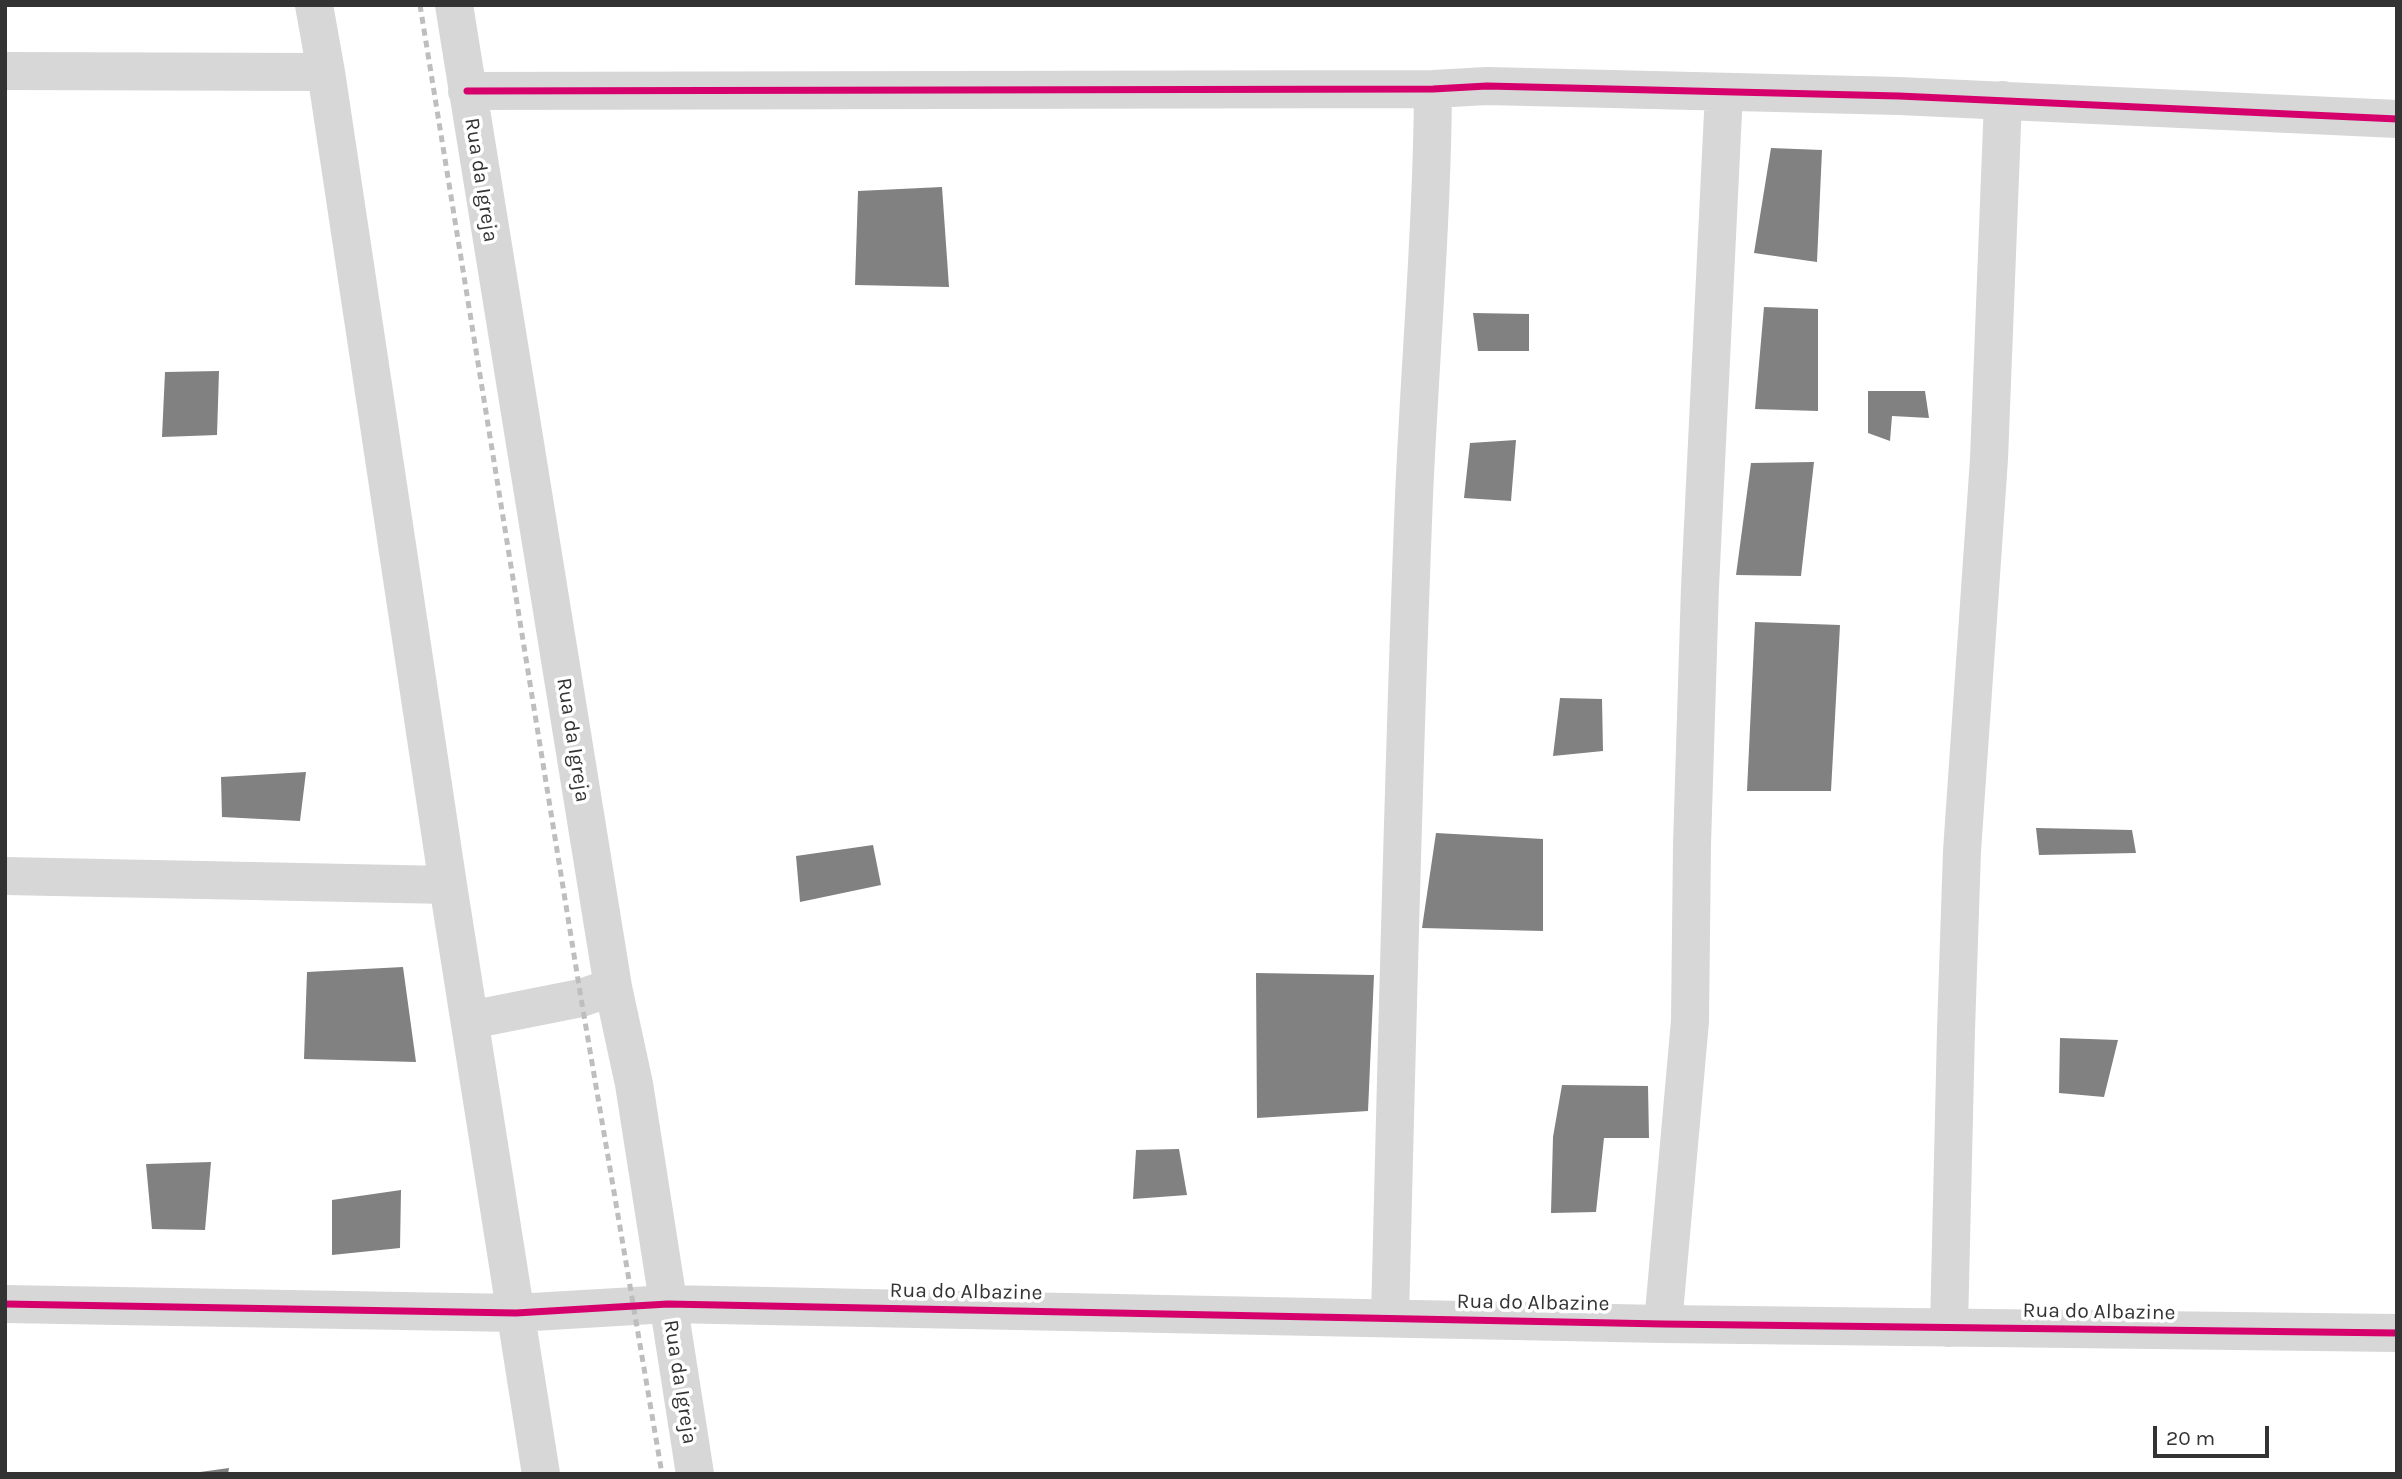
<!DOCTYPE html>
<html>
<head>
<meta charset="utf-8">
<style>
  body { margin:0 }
  #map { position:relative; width:2402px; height:1479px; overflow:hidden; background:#fff; font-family:Karla,sans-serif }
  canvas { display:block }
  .frame { position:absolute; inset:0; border:7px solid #333; pointer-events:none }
  .scale { position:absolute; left:2153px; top:1426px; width:116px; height:32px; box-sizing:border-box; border:4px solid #333; border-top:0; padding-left:9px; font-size:21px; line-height:24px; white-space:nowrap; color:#333; -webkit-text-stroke:5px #fff; paint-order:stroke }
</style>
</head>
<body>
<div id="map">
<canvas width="2402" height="1479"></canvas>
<div class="frame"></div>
<div class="scale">20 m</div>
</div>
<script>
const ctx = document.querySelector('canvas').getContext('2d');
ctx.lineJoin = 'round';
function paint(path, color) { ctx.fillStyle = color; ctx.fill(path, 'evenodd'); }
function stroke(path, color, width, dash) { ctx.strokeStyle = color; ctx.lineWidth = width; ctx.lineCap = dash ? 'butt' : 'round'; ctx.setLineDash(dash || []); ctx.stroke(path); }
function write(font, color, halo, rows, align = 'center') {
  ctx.font = font + ' Karla,sans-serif'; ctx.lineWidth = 7; ctx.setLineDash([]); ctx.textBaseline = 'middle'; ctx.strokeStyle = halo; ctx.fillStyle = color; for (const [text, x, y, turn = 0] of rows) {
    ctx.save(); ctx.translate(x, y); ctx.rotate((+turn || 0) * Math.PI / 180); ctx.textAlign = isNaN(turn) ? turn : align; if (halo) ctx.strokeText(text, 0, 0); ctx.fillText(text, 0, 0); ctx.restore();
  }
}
const building = new Path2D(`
  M 1771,148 L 1822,150 L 1817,262 L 1754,253 Z
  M 942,187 L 949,287 L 855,285 L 858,191 Z
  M 1764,307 L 1818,309 L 1818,411 L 1755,409 Z
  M 1473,313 L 1529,314 L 1529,351 L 1478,351 Z
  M 219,371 L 217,435 L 162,437 L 165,372 Z
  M 1868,391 L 1925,391 L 1929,418 L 1892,416 L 1890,441 L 1868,433 Z
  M 1516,440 L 1511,501 L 1464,498 L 1470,443 Z
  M 1814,462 L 1801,576 L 1736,575 L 1751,463 Z
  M 1755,622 L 1840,625 L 1831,791 L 1747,791 Z
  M 1560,698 L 1602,699 L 1603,751 L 1553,756 Z
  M 306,772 L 300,821 L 222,817 L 221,777 Z
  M 2036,828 L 2132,830 L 2136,853 L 2039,855 Z
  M 1436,833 L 1543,839 L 1543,931 L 1422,928 Z
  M 873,845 L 881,885 L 800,902 L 796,856 Z
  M 403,967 L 416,1062 L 304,1059 L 307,972 Z
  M 1256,973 L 1374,975 L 1368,1111 L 1257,1118 Z
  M 2060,1038 L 2118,1040 L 2104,1097 L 2059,1093 Z
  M 1562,1085 L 1648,1086 L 1649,1138 L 1604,1138 L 1596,1212 L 1551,1213 L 1553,1137 Z
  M 1179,1149 L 1187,1195 L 1133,1199 L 1136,1150 Z
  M 211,1162 L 205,1230 L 152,1229 L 146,1164 Z
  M 401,1190 L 400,1248 L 332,1255 L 332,1200 Z
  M 229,1468 L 228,1474 L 200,1474 L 200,1472 Z`);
const minor = new Path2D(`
  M 314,5 L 326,72 L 448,885 L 541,1474
  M 454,5 L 613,987 L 634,1084 L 695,1474
  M 5,71 L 326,72
  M 467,91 L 1433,89 L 1487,86 L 1899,96 L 2397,119
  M 5,876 L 448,885
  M 470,1020 L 581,998 L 613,987
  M 5,1304 L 516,1313 L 668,1304 L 1663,1324 L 2397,1333
  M 1390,1317 C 1397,1044 1403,770 1414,496 C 1420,361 1432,225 1433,89
  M 1663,1324 L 1690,1021 L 1692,845 L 1700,587 L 1724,92
  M 1949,1328 L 1956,1030 L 1962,851 L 1989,459 L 2003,100`);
const rail = new Path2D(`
  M 420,5 L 581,998 L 662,1474`);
const cycleway = new Path2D(`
  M 467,91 L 1433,89 L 1487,86 L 1899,96 L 2397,119
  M 5,1304 L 516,1313 L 668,1304 L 1663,1324 L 2397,1333`);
const streetNames = [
  ["Rua da Igreja",481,180,81],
  ["Rua da Igreja",573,740,81],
  ["Rua do Albazine",966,1292,1],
  ["Rua do Albazine",1533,1303,1],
  ["Rua do Albazine",2099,1312,1],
  ["Rua da Igreja",680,1382,81]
];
paint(building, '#818181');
stroke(minor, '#d7d7d7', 38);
stroke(rail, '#bebebe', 5, [7, 5]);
stroke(cycleway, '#d6006c', 7);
write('21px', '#333', '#fff', streetNames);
</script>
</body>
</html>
